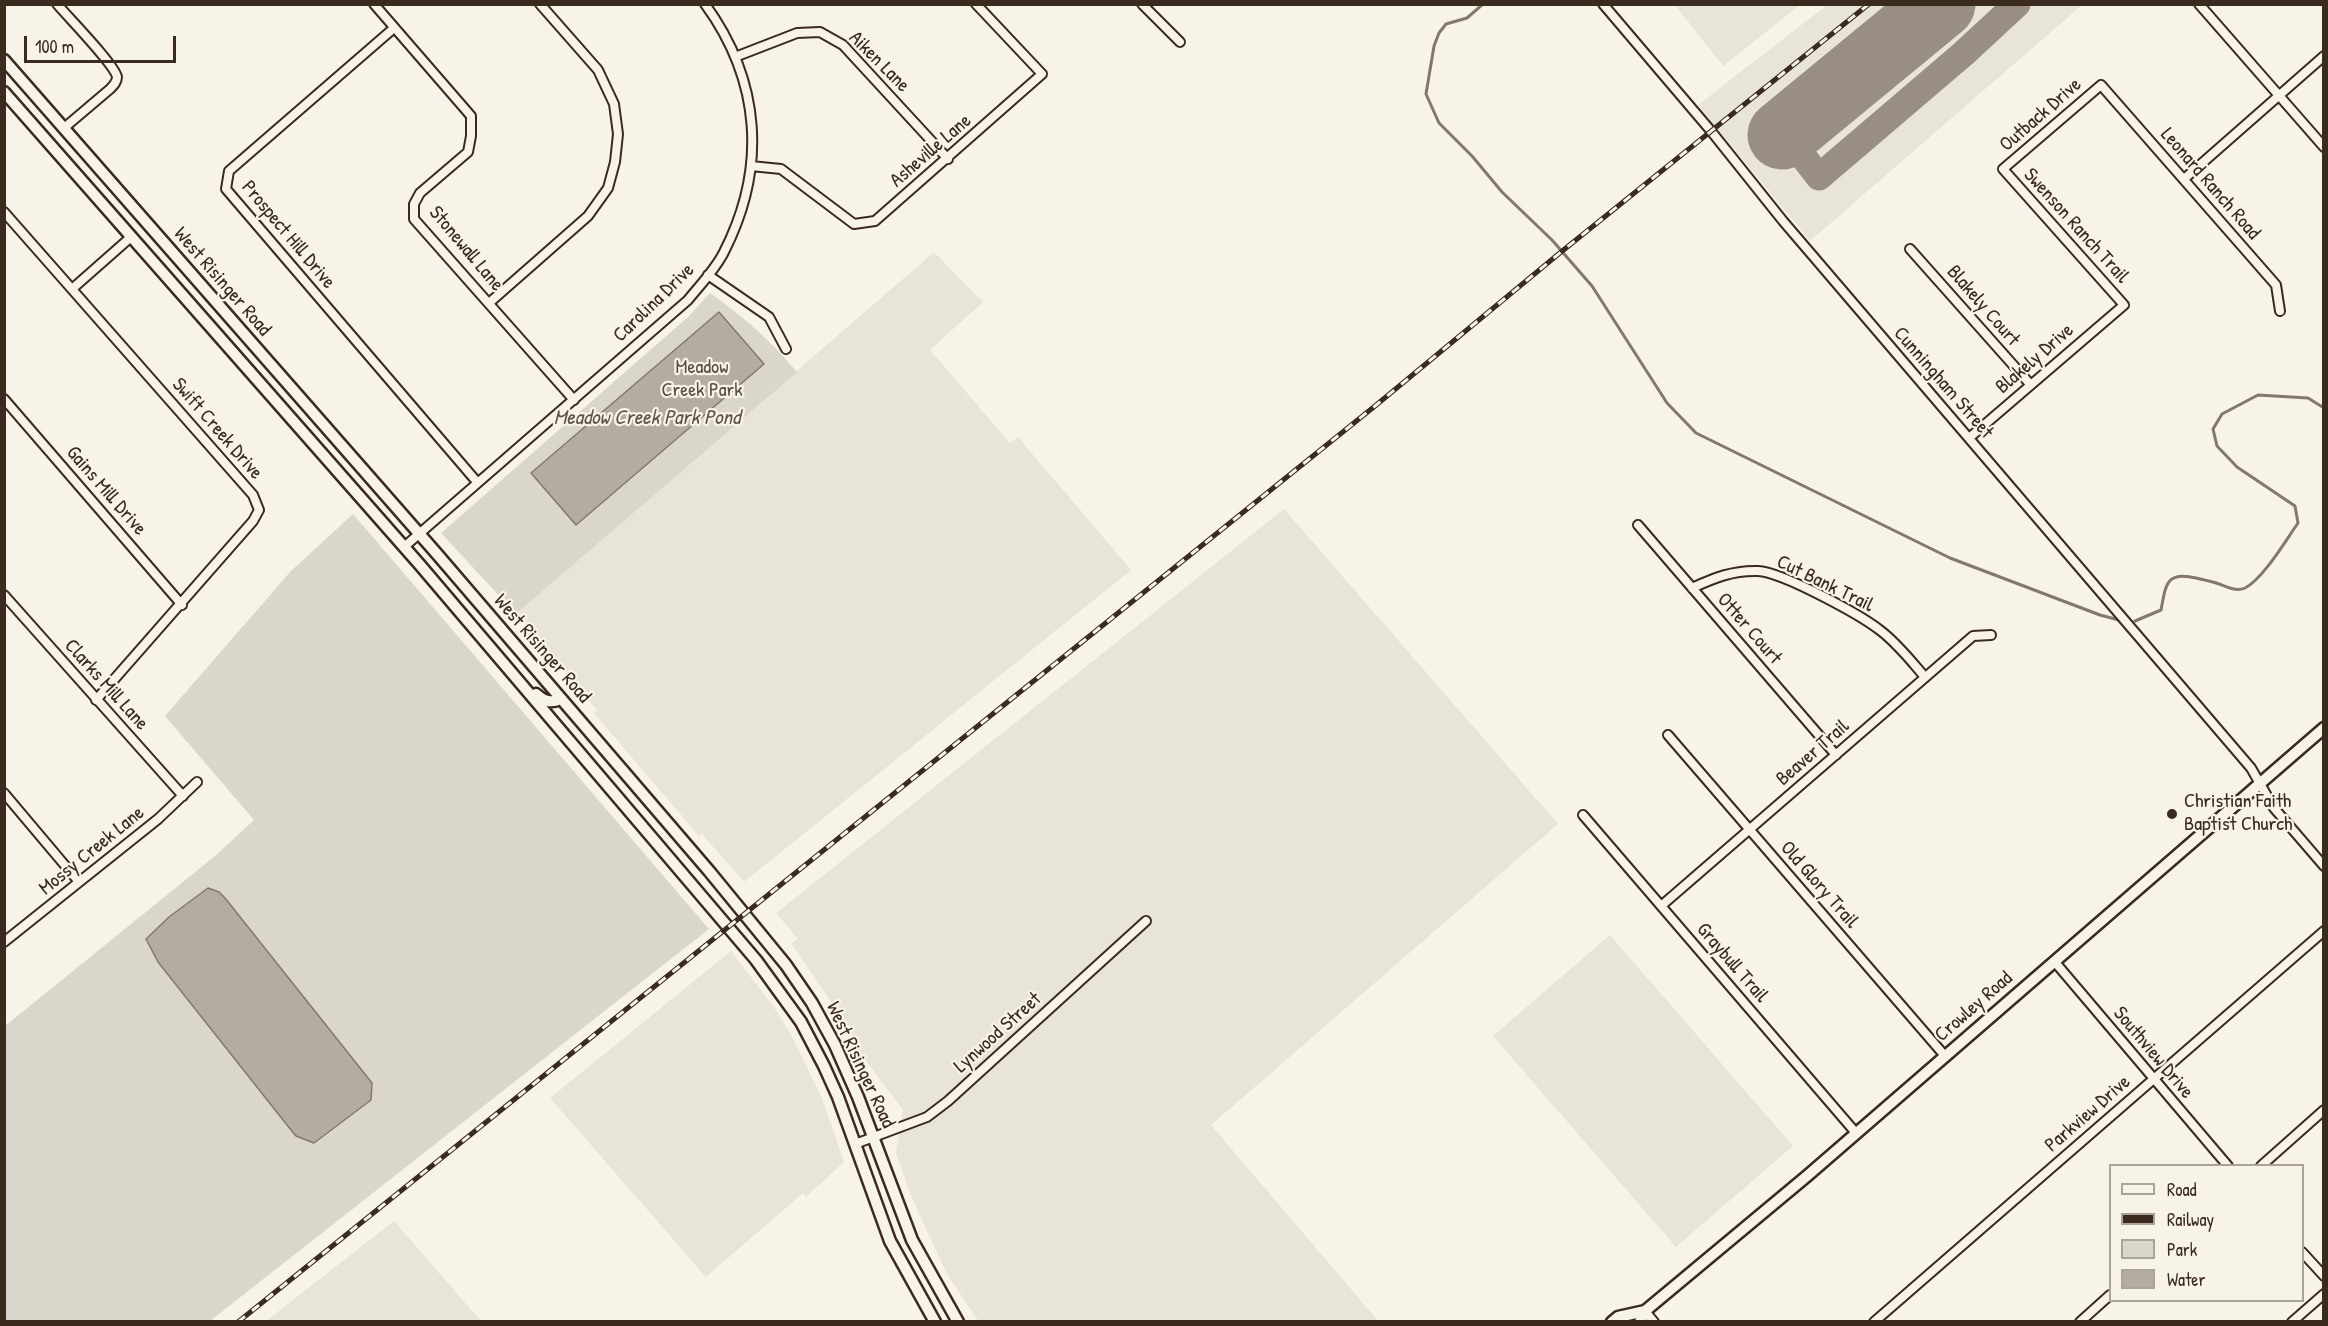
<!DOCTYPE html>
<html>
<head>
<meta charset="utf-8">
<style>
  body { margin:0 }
  #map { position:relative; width:2328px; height:1326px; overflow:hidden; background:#f7f3e8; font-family:"Patrick Hand",sans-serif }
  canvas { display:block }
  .frame { position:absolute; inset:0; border:6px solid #3b2a1e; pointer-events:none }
  .legend { position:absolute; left:2109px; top:1164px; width:195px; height:138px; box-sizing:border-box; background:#f7f3e8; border:2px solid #aca397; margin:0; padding:8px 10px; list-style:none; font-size:18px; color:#3b2a1e }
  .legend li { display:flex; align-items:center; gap:12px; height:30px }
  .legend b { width:30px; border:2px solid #aca397 }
  .scale { position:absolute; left:24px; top:36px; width:152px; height:27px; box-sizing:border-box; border:3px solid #3b2a1e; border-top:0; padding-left:8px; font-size:18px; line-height:21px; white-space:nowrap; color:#3b2a1e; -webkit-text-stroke:4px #f7f3e8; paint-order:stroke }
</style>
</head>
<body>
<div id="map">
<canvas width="2328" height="1326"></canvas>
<div class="frame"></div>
<ul class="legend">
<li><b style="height:8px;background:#f7f3e8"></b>Road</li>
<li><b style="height:8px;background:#3b2a1e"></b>Railway</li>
<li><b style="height:16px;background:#dbd6cb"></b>Park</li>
<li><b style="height:16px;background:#b4aca0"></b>Water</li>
</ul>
<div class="scale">100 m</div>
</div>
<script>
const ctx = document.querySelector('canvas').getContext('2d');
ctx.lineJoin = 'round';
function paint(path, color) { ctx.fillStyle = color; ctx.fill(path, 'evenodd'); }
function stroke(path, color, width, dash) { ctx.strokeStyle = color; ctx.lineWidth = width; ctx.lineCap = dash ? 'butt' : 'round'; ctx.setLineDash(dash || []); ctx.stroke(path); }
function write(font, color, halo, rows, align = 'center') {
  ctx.font = font + ' "Patrick Hand",sans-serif'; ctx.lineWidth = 4.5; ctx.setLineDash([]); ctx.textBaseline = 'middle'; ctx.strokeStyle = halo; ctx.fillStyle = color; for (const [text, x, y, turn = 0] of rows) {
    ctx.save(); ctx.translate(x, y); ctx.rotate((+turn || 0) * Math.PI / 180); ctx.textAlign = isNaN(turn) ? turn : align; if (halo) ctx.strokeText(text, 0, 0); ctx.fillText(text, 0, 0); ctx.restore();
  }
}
const built = new Path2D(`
  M 1675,5 L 1800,5 L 1723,66 Z
  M 1827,5 L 1827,4 L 2082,5 L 1810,241 L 1698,105 Z
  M 934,252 L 983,302 L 930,350 L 1010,443 L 1018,437 L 1131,570 L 744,882 L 702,834 L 699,836 L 594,713 L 597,710 L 516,614 Z
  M 1284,509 L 1558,824 L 1211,1125 L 1378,1321 L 978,1321 L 946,1272 L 911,1196 L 896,1153 L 903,1110 L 857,1049 L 832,1003 L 791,943 L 798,939 L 776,913 Z
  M 1610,935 L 1793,1146 L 1676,1247 L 1493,1036 Z
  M 731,951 L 774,1007 L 791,1035 L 822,1098 L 844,1162 L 806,1197 L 803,1193 L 706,1277 L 550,1098 Z
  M 394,1221 L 481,1321 L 266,1321 Z`);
const green = new Path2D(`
  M 710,293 C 743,316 771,341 797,372 L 516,614 L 441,533 L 688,317 Z
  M 353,514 L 709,929 L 210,1321 L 5,1322 L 5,1026 L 215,856 L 254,820 L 165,716 L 291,571 Z`);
const water = new Path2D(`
  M 719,312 L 764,364 L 576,525 L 531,473 Z
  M 208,888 L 219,892 L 225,898 L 372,1083 L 371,1100 L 314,1143 L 296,1136 L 287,1125 L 158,962 L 146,939 L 169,917 Z`);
const stream = new Path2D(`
  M 1483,4 L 1467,18 L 1446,24 L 1439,33 L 1434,46 L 1426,94 L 1439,123 L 1472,156 L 1502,192 L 1552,240 L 1592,286 L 1667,403 L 1696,433 L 1950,558 L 2100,615 L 2119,620
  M 2135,621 L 2161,610 C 2166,584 2166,571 2196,578 C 2204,580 2212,581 2219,584 C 2227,587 2236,592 2245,588 C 2263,579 2286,540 2298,523 L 2295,506 L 2237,467 L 2217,446 L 2213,429 L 2222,414 L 2258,395 L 2308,398 L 2324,408`);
const taxiway = new Path2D(`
  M 1784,132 L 1819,177 L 1963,54 L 2017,4`);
const runway = new Path2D(`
  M 1782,135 L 1941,4`);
const street = new Path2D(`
  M 57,4 C 67,16 115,65 117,77 C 117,82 114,85 110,89 L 64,128
  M 374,4 L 471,116 L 471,136 L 468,152 L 420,193 L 414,204 L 414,219 L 574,400
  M 1142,4 L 1180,42
  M 1603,4 L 1711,131 L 1783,221 L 2251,768 L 2274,808 L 2324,866
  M 2199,4 L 2324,147
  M 394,28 L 229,171 L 226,189 L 477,482
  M 735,57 L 797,33 L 820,32 L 843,45 L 948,159
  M 751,166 L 781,169 L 854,224 L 875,221 L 1042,74 L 976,4
  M 2184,179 L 2324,56
  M 4,212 L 253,495 L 259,510 L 253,521 L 96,700
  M 1910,249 L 2030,384
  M 708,275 L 769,317 L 786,349
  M 72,289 L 131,237
  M 489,303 L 588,216 L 608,188 L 615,162 L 618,134 L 614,104 L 598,70 L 540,4
  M 4,399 L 182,605
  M 1969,438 L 2124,305 L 2003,169 L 2101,85 L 2276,285 L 2280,311
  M 1638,525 L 1836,755
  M 404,547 L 688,300 C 700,285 715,270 724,252 C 767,168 761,81 705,4
  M 1692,588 C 1714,578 1733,570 1758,571 C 1782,572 1861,615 1881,631 C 1898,644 1911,661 1925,677
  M 4,595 L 183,796
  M 1668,735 L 1945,1056
  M 4,793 L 79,882
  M 1583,815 L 1856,1133
  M 1661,906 L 1973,636 L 1991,635
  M 4,942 L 158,819 L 197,782
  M 2054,961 L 2228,1166
  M 855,1144 L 927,1117 L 948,1101 L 1146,921
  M 2261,1166 L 2324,1110
  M 2302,1252 L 2324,1276
  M 1645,1311 L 1654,1322
  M 1874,1322 L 2324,931
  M 2080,1322 L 2110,1295
  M 2292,1322 L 2324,1294`);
const secondary = new Path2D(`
  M 4,60 L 437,554 L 709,871 L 786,965 L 812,1003 L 835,1045 L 858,1097 L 912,1240 L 958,1322
  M 4,92 L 420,565 L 756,960 L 801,1022 L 824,1066 L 838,1097 L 890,1241 L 935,1322
  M 536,694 C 545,702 550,703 561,699
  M 1612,1322 L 1618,1317 L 1645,1311
  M 1640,1322 L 1645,1311 L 1807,1176 L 2324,728`);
const rail = new Path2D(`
  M 238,1322 L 1375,406 L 1561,252 L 1869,4`);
const markers = [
  [2172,814,6,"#3b2a1e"]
];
const streetNames = [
  ["Aiken Lane",879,62,45],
  ["Outback Drive",2041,115,-41],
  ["Asheville Lane",931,151,-41],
  ["Leonard Ranch Road",2210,184,49],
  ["Swenson Ranch Trail",2076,226,48],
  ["Prospect Hill Drive",288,235,50],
  ["Stonewall Lane",466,249,50],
  ["West Risinger Road",222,282,49],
  ["Carolina Drive",654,303,-44],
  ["Blakely Court",1983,306,49],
  ["Blakely Drive",2035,359,-41],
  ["Cunningham Street",1943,383,49],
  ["Swift Creek Drive",217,429,49],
  ["Gains Mill Drive",106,491,49],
  ["Cut Bank Trail",1825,584,26],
  ["Otter Court",1749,629,49],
  ["West Risinger Road",542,649,49],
  ["Clarks Mill Lane",106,685,48],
  ["Beaver Trail",1813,753,-41],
  ["Mossy Creek Lane",92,851,-39],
  ["Old Glory Trail",1819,885,49],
  ["Graybull Trail",1732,963,49],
  ["Crowley Road",1974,1007,-41],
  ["Lynwood Street",998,1033,-42],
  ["Southview Drive",2153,1053,50],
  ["West Risinger Road",860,1065,65],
  ["Parkview Drive",2088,1114,-41]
];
const parkNames = [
  ["Meadow",702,368],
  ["Creek Park",702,391]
];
const poiNames = [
  ["Christian Faith",2184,802],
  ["Baptist Church",2184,825]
];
const waterNames = [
  ["Meadow Creek Park Pond",647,418]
];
paint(built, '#e9e4d9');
paint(green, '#dbd6cb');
paint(water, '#b4aca0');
stroke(water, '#84786c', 1.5);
stroke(stream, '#84786c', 3);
stroke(taxiway, '#998e83', 27);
stroke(runway, '#998e83', 69);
stroke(street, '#3b2a1e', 12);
stroke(secondary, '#3b2a1e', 15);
stroke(street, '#f7f3e8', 8);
stroke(secondary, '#f7f3e8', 10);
stroke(rail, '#3b2a1e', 5);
stroke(rail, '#f7f3e8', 3, [9]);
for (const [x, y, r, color] of markers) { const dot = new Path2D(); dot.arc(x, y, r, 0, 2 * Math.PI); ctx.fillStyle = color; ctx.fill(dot); stroke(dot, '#f7f3e8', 2); }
write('20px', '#3b2a1e', '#f7f3e8', streetNames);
write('20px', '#5b4c41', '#f7f3e8', parkNames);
write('20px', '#3b2a1e', '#f7f3e8', poiNames, 'left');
write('italic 21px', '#5f5145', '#f7f3e8', waterNames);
</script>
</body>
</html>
